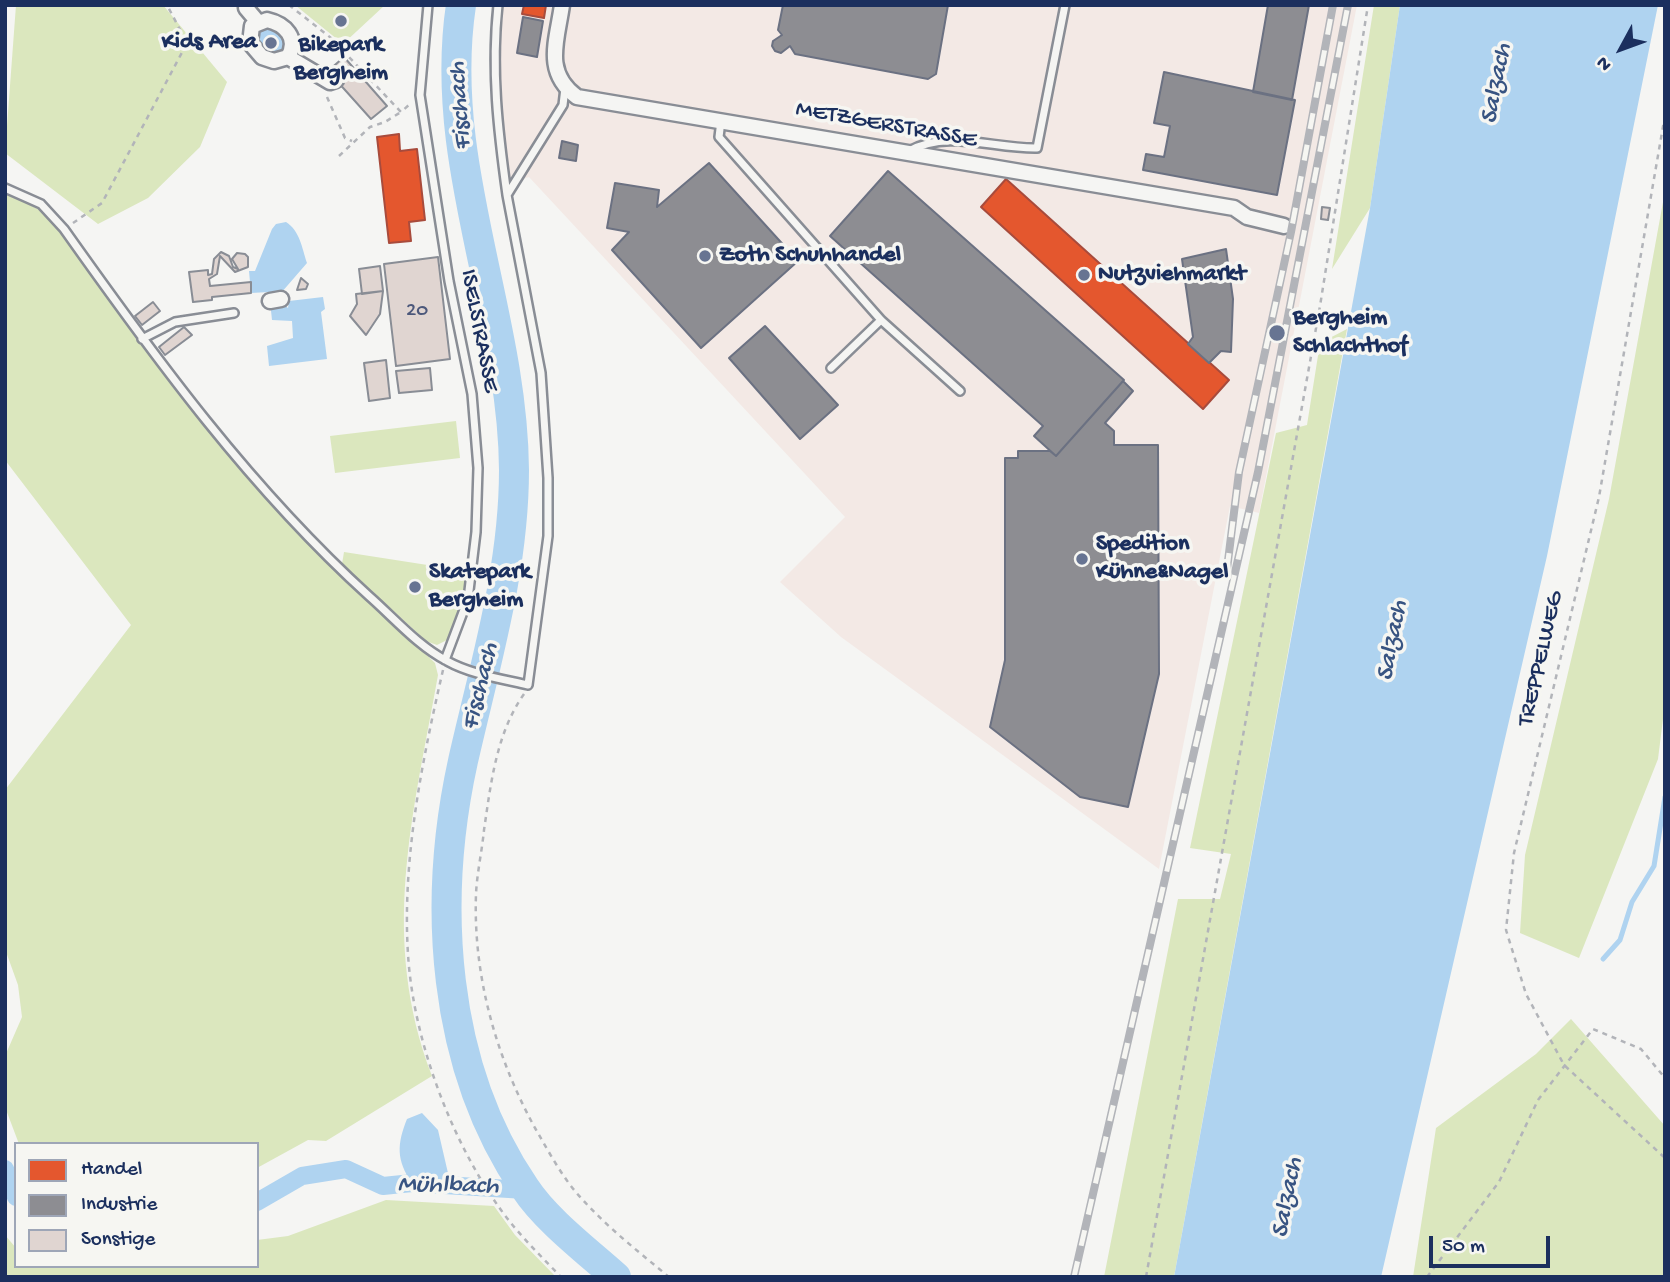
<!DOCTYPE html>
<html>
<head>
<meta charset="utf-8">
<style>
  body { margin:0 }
  #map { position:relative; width:1670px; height:1282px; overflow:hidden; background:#f5f5f3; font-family:"Gochi Hand",sans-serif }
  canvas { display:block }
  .frame { position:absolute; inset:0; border:7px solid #1b2f5e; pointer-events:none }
  .legend { position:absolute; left:14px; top:1142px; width:245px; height:126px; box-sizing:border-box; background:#f6f6f2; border:2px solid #9ea6b7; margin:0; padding:9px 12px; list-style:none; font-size:21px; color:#1b2f5e }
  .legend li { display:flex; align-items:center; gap:14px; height:35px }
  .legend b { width:35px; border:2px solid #9ea6b7 }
  .north { position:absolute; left:1586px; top:14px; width:70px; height:70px; -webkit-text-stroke:5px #f6f6f2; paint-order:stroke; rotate:229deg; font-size:19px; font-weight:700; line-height:28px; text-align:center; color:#1b2f5e }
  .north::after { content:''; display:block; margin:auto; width:24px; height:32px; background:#1b2f5e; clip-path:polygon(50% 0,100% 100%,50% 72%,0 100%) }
  .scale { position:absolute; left:1429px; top:1236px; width:121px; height:32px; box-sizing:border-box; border:4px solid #1b2f5e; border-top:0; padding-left:9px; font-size:21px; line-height:24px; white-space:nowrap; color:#1b2f5e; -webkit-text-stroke:5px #f6f6f2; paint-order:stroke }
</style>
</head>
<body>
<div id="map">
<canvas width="1670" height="1282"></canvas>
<div class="frame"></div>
<ul class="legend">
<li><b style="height:19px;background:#e4572e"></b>Handel</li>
<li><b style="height:19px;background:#8d8d92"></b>Industrie</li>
<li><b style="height:19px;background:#e0d5d1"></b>Sonstige</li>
</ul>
<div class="north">N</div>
<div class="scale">50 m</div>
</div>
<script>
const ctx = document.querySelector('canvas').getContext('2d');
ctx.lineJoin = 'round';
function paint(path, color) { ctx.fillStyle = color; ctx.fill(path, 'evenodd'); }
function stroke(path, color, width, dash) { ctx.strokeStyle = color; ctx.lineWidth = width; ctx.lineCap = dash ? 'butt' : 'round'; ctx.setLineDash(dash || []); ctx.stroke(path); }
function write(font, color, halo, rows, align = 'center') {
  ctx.font = font + ' "Gochi Hand",sans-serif'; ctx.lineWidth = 7; ctx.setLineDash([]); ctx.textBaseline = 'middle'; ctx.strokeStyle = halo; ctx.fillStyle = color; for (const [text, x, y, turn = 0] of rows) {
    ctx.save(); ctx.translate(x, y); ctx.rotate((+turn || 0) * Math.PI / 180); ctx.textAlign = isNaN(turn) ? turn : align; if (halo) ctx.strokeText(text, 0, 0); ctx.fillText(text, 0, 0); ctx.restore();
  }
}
const built = new Path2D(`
  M 501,5 L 1357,5 L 1259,513 L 1230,506 L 1159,869 L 841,637 L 780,582 L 845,517 L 529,177 L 511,183 L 498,113 L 496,68 Z`);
const green = new Path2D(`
  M 16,5 L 163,5 L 227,82 L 200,147 L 148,198 L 98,224 L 5,153 Z
  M 295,5 L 385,5 L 343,44 Z
  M 1374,5 L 1400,5 L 1370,208 L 1332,269 Z
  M 1665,191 L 1665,703 L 1658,759 L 1579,958 L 1520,933 L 1525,855 L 1609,499 Z
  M 5,193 L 38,209 L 57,228 L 178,393 L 295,528 L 435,663 L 438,675 C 413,815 379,938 432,1076 L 326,1141 L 308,1140 L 257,1168 L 257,1144 L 19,1144 L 5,1107 L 5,1056 L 22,1017 L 18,985 L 5,949 L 5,790 L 131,625 L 5,460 Z
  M 1347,329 L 1174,1277 L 1104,1277 L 1178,899 L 1220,899 L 1231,854 L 1190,848 L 1276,433 L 1307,425 L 1320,343 Z
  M 456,421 L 460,458 L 335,473 L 330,436 Z
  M 344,552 L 466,571 L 462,602 L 449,639 L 437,645 L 426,641 L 342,564 Z
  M 1571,1019 L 1665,1126 L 1665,1277 L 1413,1277 L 1436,1128 L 1536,1054 Z
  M 386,1200 L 494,1206 L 515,1235 L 556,1277 L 5,1277 L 5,1235 L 16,1248 L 16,1266 L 257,1266 L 257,1240 L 288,1236 Z`);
const water = new Path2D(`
  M 1400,5 L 1658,5 L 1547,556 L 1381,1277 L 1174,1277 L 1370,208 Z
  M 263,27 L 279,30 L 286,39 L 283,53 L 273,56 L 264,51 L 255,37 Z
  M 286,222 C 300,231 302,248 307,263 L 281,293 L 282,303 L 288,308 L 289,301 L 323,297 L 325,309 L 321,312 L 327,359 L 269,366 L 267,346 L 293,338 L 292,321 L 272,320 L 269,292 L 251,293 L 249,271 L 255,271 L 272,229 L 276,224 Z
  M 422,1113 L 438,1130 L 451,1186 L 412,1183 C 396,1160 397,1144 407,1119 Z`);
const shops = new Path2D(`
  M 524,5 L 546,5 L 544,18 L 522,14 Z
  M 399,134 L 400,151 L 417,149 L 425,220 L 409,222 L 411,241 L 389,243 L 377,137 Z
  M 1006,179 L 1229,380 L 1203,409 L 981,207 Z`);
const industry = new Path2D(`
  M 783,5 L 948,5 L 936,74 L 928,79 L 795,54 L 790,46 L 781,53 L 775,51 L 772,46 L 773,41 L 782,35 L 778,30 Z
  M 1268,5 L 1309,5 L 1292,100 L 1253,92 Z
  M 523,17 L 543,21 L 537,57 L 517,53 Z
  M 1164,72 L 1295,100 L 1277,195 L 1143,170 L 1146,154 L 1164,157 L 1170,126 L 1154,123 Z
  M 562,141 L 578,145 L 576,161 L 559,158 Z
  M 709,163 L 798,261 L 701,348 L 612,250 L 629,232 L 607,228 L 615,183 L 659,190 L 657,207 Z
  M 888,171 L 1124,380 L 1056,456 L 1034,436 L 1043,426 L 830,236 Z
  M 1226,249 L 1233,299 L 1231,352 L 1221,351 L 1209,363 L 1188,344 L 1193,337 L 1182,259 Z
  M 765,326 L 838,405 L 800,439 L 729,358 Z
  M 1123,381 L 1133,391 L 1105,423 L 1114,431 L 1114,445 L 1158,445 L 1159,674 L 1128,807 L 1080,797 L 990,727 L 1005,660 L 1005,458 L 1018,458 L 1018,451 L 1050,451 L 1056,456 Z`);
const stream = new Path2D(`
  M 1603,959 L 1620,940 L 1632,902 L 1654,866 L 1665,797`);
const canal = new Path2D(`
  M 5,1169 L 16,1197
  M 257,1202 L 302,1176 L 346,1169 L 383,1186 L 412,1183 L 525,1190`);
const river = new Path2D(`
  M 461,5 C 437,164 513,313 514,470 C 514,570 485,664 463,761 C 432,902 441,1065 525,1188 C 546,1220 587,1251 616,1277`);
const building = new Path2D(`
  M 344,57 L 387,106 L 371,119 L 328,71 Z
  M 1322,207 L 1330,208 L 1328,220 L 1321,219 Z
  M 221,252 L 229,256 L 233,267 L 238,269 L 232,259 L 237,253 L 245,254 L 248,257 L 248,267 L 235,272 L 220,256 L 217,274 L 209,279 L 210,286 L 251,282 L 251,293 L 212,297 L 212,300 L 193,302 L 189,272 L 208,270 L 208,275 L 212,274 L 214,259 Z
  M 438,257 L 450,359 L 396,366 L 384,264 Z
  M 380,266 L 383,291 L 362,294 L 359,269 Z
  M 301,278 L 308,284 L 306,289 L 297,290 Z
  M 383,291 L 380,314 L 366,335 L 350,316 L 357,304 L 356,294 Z
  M 153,302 L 160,311 L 142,325 L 135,316 Z
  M 184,327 L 192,335 L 165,355 L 159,347 Z
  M 386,360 L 390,398 L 369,401 L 364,363 Z
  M 430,368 L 432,390 L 399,393 L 396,371 Z`);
const path = new Path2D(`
  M 289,5 L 331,38 L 401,112 L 410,104
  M 327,97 L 345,138 L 352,141
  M 1665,115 L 1599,497 L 1514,853 L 1506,930 L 1526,994 L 1564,1065 L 1665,1158
  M 339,156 L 370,127 L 385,122 L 401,112
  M 73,223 L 102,203 L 187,43 L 167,5
  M 443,670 C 422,761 402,860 408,954 C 413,1039 451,1141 501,1210 C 519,1235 540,1255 561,1277
  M 524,694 C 496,734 491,783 484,830 C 482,851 477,873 476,894 C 473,976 496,1057 535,1128 C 549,1152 563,1179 582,1199 C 608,1228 639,1252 669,1277
  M 1146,1277 L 1320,306 L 1368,5
  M 1427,1277 L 1499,1182 L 1538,1100 L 1593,1029 L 1641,1049 L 1665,1078`);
const lane = new Path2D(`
  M 428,5 L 420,95 L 449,281 L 472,394 L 478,468 L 476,532 L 468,599 L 445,660
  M 498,5 C 491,70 498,130 507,195
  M 721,121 L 719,137 L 881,320 L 960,391
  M 909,151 C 948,129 994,149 1037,148 L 1065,5
  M 5,188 L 41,204 L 64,229 C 156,359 251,489 369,596 C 394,618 418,646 447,661 C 470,674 502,679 528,685 L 548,536 L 548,478 L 541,373 L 507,195 L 563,105 L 565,88
  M 142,339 L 175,322 L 234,313
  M 831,368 L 881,320`);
const street = new Path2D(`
  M 562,5 C 557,41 543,72 577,97 L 1234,208 L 1247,217 L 1284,226
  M 246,8 L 257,21
  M 288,57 L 274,61 L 262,57 L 250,43 L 252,26 L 267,20 C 285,24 299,38 288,57 L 330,82 L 336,80
  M 270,301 L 281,299`);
const rail = new Path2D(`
  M 1227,569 L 1239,472 L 1291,232 L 1333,5
  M 1074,1277 L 1258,472 L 1348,5`);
const markers = [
  [341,21,7,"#677492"],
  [271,43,7,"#677492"],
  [705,256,7,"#677492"],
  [1084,275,7,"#677492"],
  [1277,333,9,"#677492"],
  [1082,559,7,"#677492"],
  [415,587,7,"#677492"]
];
const numberNames = [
  ["20",417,312]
];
const poiNames = [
  ["Kids Area",257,43,"right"],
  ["Bikepark",341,46,"center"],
  ["Bergheim",341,74,"center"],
  ["Zoth Schuhhandel",719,256],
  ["Nutzviehmarkt",1098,275],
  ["Bergheim",1293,319],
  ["Schlachthof",1293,347],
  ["Spedition",1096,545],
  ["Kühne&Nagel",1096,573],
  ["Skatepark",429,573],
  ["Bergheim",429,601]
];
const streetNames = [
  ["METZGERSTRASSE",886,126,10],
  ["ISELSTRASSE",478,331,79],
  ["TREPPELWEG",1542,659,-77]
];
const waterNames = [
  ["Salzach",1498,84,-79],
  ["Fischach",462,106,-94],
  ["Salzach",1394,641,-79],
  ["Fischach",482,687,-76],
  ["Mühlbach",448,1187,1],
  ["Salzach",1289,1198,-79]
];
paint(built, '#f3e9e5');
paint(green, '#dbe7be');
paint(water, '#afd3f0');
paint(shops, '#e4572e');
stroke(shops, '#a84b3c', 2);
paint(industry, '#8d8d92');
stroke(industry, '#6b7182', 2);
stroke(stream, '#afd3f0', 5);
stroke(canal, '#afd3f0', 18);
stroke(river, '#afd3f0', 30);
paint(building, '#e0d5d1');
stroke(building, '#898d95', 2);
stroke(lane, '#898d95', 12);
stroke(street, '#898d95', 19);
stroke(path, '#b2b4b9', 2.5, [5, 5]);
stroke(lane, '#f5f5f3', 7);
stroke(street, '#f5f5f3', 14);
stroke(rail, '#b2b4b9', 8);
stroke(rail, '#f6f6f2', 5, [16]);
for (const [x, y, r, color] of markers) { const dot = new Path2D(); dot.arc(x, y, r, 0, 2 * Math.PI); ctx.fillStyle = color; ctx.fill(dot); stroke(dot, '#f6f6f2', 2.5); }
write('21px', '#4c587b', null, numberNames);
write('bold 24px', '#1b2f5e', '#f6f6f2', poiNames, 'left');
write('24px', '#1b2f5e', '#f6f6f2', streetNames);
write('italic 26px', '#385482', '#f6f6f2', waterNames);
</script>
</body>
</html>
